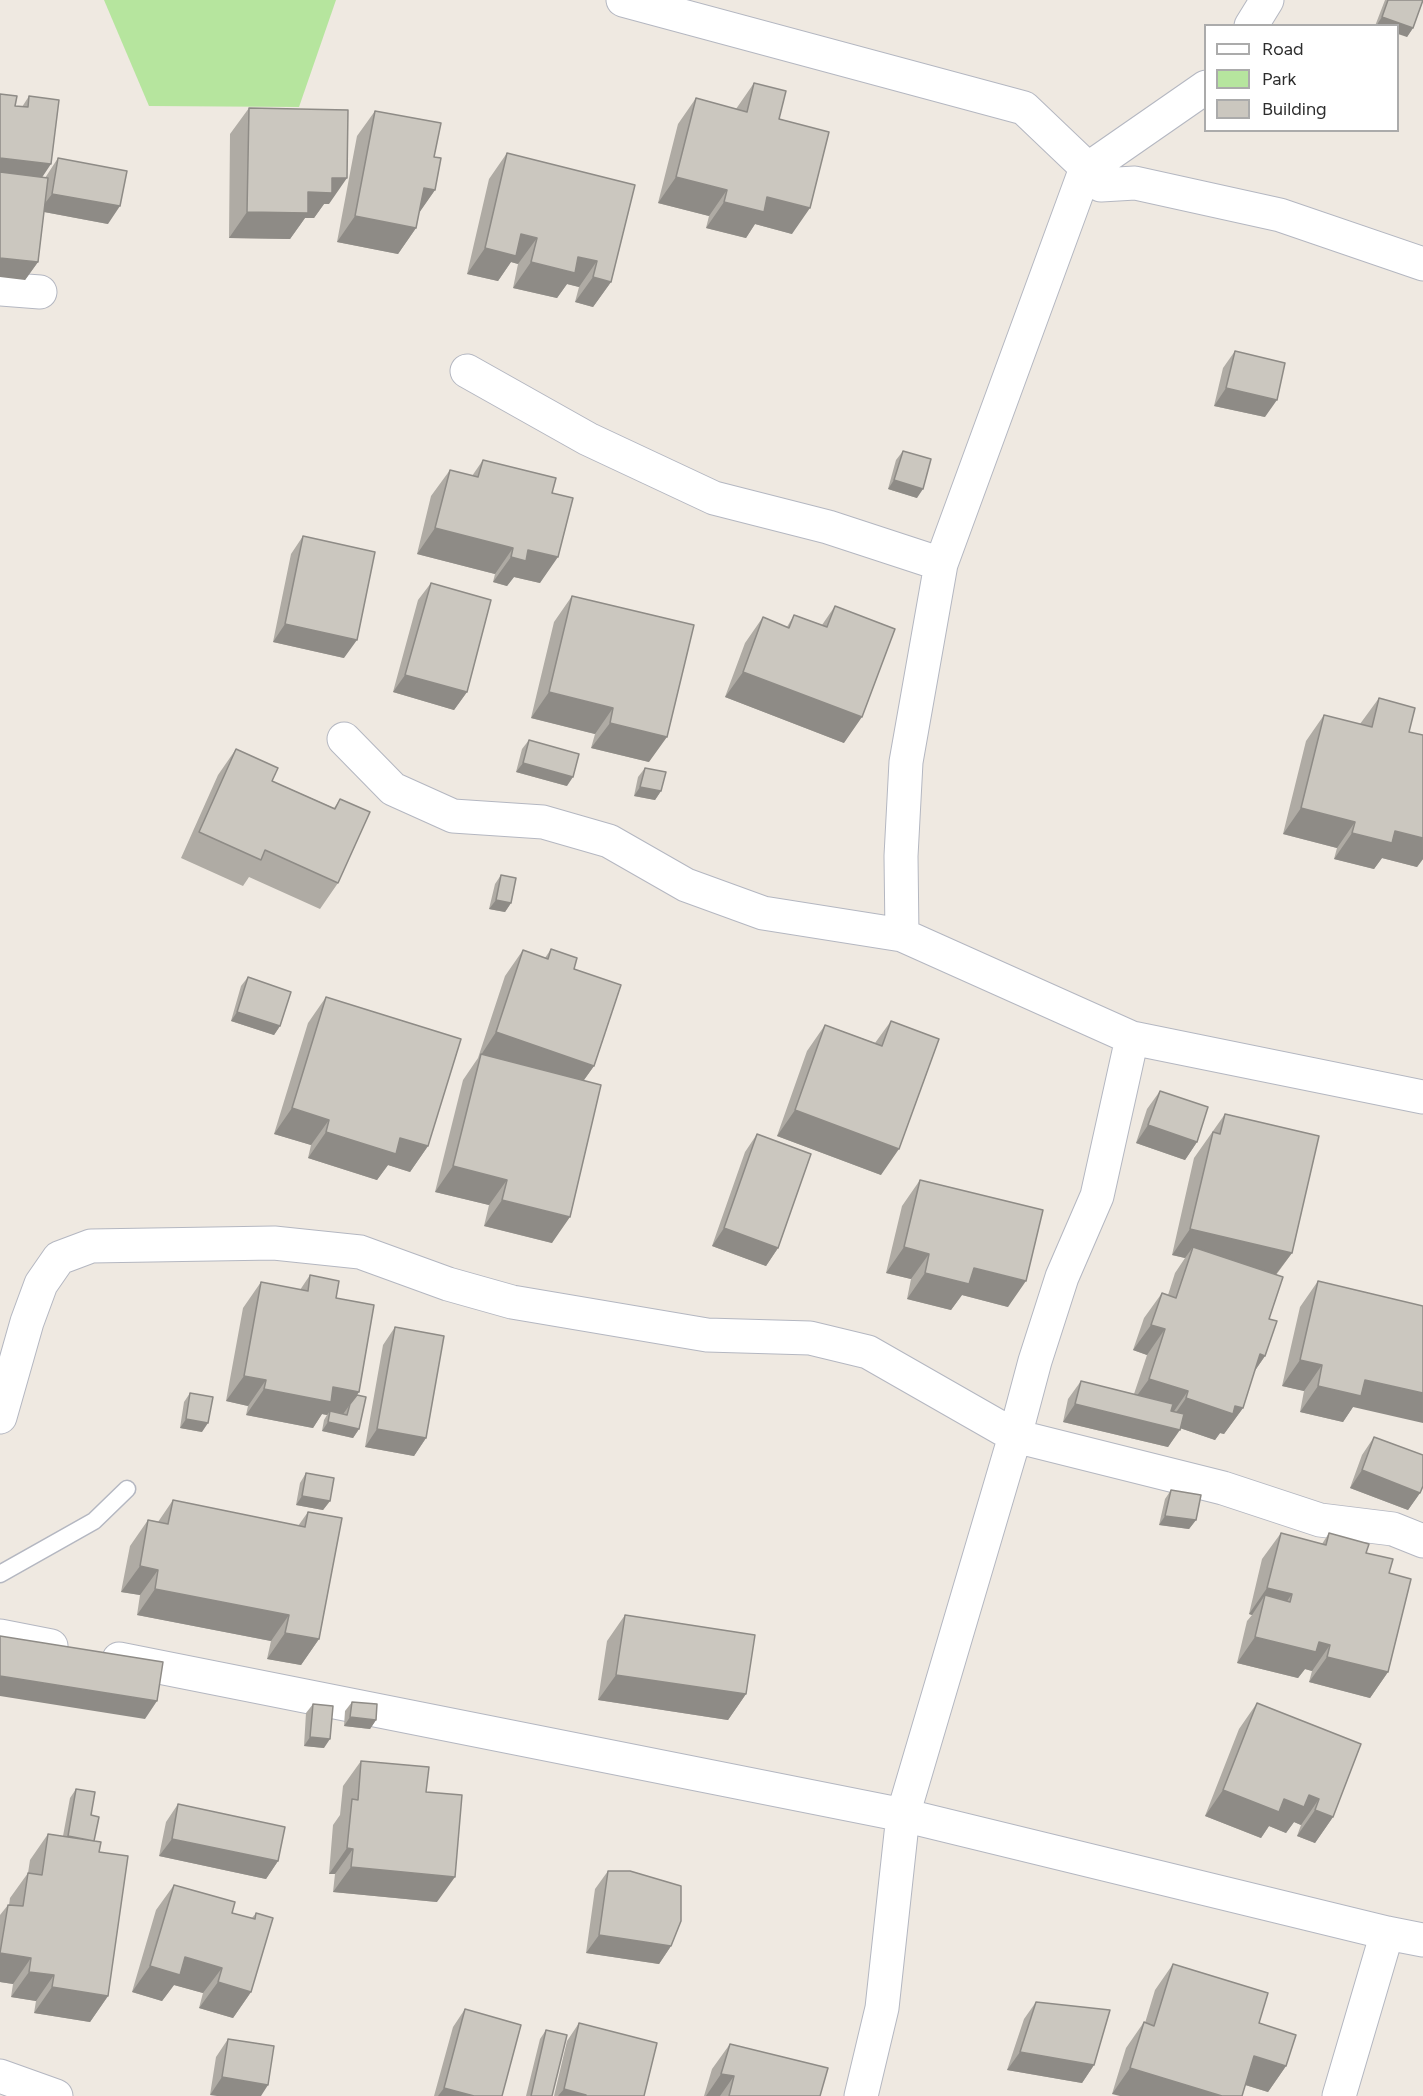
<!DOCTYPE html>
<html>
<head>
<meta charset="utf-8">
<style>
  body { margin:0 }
  #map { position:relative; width:1423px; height:2096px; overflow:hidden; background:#efe9e1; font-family:Figtree,sans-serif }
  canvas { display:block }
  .legend { position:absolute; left:1204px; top:24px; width:195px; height:108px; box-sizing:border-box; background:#fff; border:2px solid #ababab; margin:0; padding:8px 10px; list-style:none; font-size:18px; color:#2e2e2e }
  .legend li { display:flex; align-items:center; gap:12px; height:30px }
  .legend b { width:30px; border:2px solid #ababab }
</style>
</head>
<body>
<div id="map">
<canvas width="1423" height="2096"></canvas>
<ul class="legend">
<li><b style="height:8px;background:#fff"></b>Road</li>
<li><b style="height:16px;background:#b6e59e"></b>Park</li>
<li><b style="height:16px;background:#cbc7bf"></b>Building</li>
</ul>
</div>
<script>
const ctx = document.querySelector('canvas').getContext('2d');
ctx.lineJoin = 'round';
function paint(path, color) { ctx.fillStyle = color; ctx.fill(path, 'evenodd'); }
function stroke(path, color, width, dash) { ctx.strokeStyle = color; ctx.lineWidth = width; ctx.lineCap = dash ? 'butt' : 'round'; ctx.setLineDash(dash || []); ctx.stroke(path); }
const green = new Path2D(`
  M 104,0 L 336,0 L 299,107 L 149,106 Z`);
const service = new Path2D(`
  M 0,1574 L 94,1521 L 127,1489`);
const minor = new Path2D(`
  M 623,0 L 1024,108 L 1088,169
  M 1251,26 L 1267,0
  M 1085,171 L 1101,185 L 1135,183 L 1280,215 L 1423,264
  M 0,289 L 40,292
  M 467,371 L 588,439 L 714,498 L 828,527 L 941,564
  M 344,739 L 393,789 L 453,816 L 543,822 L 609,841 L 686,885 L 763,913 L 902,935 L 1132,1038 L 1423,1097
  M 902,935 L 901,856 L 906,762 L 941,564 L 1085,171 L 1206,87
  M 0,1417 L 27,1322 L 41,1284 L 59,1258 L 91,1246 L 274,1243 L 360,1252 L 448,1284 L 512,1302 L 707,1335 L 810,1338 L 868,1352 L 1015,1436 L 1223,1488 L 1320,1520 L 1393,1529 L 1423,1541
  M 0,1636 L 51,1646
  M 119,1659 L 903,1815 L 1015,1436 L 1035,1361 L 1062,1277 L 1097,1196 L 1132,1038
  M 0,2076 L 56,2096
  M 861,2096 L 882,2008 L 903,1815 L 1387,1933 L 1423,1940
  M 1339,2096 L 1387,1933`);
const wall = new Path2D(`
  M 1385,0 L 1423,0 L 1413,28 L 1407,37 L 1398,26 L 1375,26 Z
  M 754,83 L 779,119 L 792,234 L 755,224 L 746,238 L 706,228 L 709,216 L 658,203 L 678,124 L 696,98 L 736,109 Z
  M 29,96 L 42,177 L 45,178 L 58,158 L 108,224 L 44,212 L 38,262 L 25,280 L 15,106 L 22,107 Z
  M 249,108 L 329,204 L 324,204 L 314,218 L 305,218 L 290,239 L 229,238 L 230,134 Z
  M 375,111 L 435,190 L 419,212 L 416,228 L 398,254 L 337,242 L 357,136 Z
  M 507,153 L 635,185 L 611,282 L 593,307 L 575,302 L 579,287 L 567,284 L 557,298 L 513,288 L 518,264 L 511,262 L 498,281 L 467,274 L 489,179 Z
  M 1235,351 L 1265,417 L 1214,406 L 1223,368 Z
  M 903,451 L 917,498 L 888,489 L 896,460 Z
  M 483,460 L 552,493 L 540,583 L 514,577 L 507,586 L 493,582 L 495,574 L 417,554 L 431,496 L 450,470 L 472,476 Z
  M 303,536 L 344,658 L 273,642 L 291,554 Z
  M 431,583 L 467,692 L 454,710 L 393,692 L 418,600 Z
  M 572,596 L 649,762 L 591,748 L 595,734 L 531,718 L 554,622 Z
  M 835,606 L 844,743 L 725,697 L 745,643 L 763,617 L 787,627 L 794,615 L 822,625 Z
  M 1379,698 L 1409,732 L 1423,735 L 1423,859 L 1417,867 L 1382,858 L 1374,869 L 1334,859 L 1337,848 L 1283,834 L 1306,741 L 1324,715 L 1360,724 Z
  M 529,740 L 567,786 L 516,772 L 522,749 Z
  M 236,749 L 272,781 L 334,808 L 340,799 L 338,883 L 320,909 L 249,877 L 243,886 L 181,858 L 218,775 Z
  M 645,768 L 661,791 L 655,800 L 634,796 L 638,777 Z
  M 501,875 L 511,903 L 505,912 L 489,909 L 495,884 Z
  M 551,949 L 574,969 L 594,1066 L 584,1080 L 552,1243 L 484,1226 L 489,1205 L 435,1192 L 463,1080 L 478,1058 L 505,976 L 523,950 L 545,958 Z
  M 248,977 L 280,1026 L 274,1035 L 231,1021 L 241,986 Z
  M 326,997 L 428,1146 L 410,1172 L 388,1165 L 377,1180 L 308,1158 L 311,1145 L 274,1134 L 308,1023 Z
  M 891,1021 L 881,1175 L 777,1136 L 807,1051 L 825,1025 L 875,1043 Z
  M 1160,1091 L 1197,1142 L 1185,1160 L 1136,1143 L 1147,1109 Z
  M 1225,1114 L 1292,1253 L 1276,1275 L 1269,1319 L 1265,1356 L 1254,1372 L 1243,1408 L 1224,1434 L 1220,1433 L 1215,1440 L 1180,1428 L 1168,1447 L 1063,1422 L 1068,1399 L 1081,1381 L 1134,1394 L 1147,1355 L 1133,1350 L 1144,1318 L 1162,1293 L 1168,1295 L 1175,1273 L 1185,1258 L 1172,1255 L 1194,1158 Z
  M 757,1134 L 778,1248 L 766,1266 L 712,1246 L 745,1152 Z
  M 920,1180 L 1008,1307 L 962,1295 L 951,1310 L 907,1299 L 911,1279 L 886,1273 L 902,1206 Z
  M 310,1275 L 336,1298 L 359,1392 L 357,1395 L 359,1429 L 353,1438 L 322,1431 L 324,1420 L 327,1415 L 322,1414 L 313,1428 L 246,1415 L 248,1406 L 226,1401 L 243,1308 L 261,1282 L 300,1290 Z
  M 1318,1281 L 1353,1407 L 1343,1422 L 1300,1412 L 1304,1391 L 1282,1386 L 1300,1307 Z
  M 395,1327 L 426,1438 L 414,1456 L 365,1447 L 383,1345 Z
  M 190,1393 L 202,1432 L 180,1428 L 184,1402 Z
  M 1374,1437 L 1420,1493 L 1408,1510 L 1350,1488 L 1362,1455 Z
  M 306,1473 L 330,1501 L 323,1510 L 296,1505 L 300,1483 Z
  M 1171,1490 L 1196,1520 L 1189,1529 L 1159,1525 L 1165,1499 Z
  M 173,1500 L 298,1526 L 308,1512 L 319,1639 L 301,1665 L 267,1659 L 271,1641 L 137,1615 L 140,1595 L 121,1592 L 130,1546 L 148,1520 L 158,1522 Z
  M 1281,1533 L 1322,1544 L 1329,1533 L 1366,1553 L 1389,1573 L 1388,1672 L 1370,1698 L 1309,1682 L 1312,1671 L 1305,1669 L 1298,1678 L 1237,1663 L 1247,1621 L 1252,1615 L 1249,1614 L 1262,1559 Z
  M 625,1615 L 746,1694 L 728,1720 L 598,1700 L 607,1641 Z
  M 352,1702 L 376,1720 L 370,1729 L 344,1726 L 345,1711 Z
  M 1257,1703 L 1333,1817 L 1315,1843 L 1297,1836 L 1301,1825 L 1294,1822 L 1286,1833 L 1269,1826 L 1261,1838 L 1205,1816 L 1239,1729 Z
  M 313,1704 L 324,1748 L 304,1746 L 306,1713 Z
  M 361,1761 L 426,1792 L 437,1902 L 333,1892 L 335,1874 L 329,1874 L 333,1825 L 340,1815 L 343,1786 Z
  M 76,1789 L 91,1815 L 94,1841 L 99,1852 L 108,1996 L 90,2022 L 34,2013 L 36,2001 L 11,1997 L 13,1984 L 0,1982 L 0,1915 L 8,1905 L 9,1905 L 10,1898 L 28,1873 L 30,1860 L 48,1834 L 63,1836 L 70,1798 Z
  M 178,1804 L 278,1861 L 266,1879 L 159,1856 L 166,1822 Z
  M 608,1871 L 671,1946 L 659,1964 L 586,1953 L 595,1889 Z
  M 174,1885 L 232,1913 L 252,1918 L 256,1913 L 251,1992 L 233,2018 L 199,2008 L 203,1993 L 174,1985 L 162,2001 L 132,1992 L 156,1910 Z
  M 1173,1964 L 1259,2023 L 1286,2066 L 1268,2092 L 1245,2085 L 1112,2094 L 1126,2048 L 1144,2022 L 1145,2023 L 1155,1990 Z
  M 1036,2002 L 1094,2065 L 1082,2083 L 1007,2070 L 1024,2019 Z
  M 465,2009 L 502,2096 L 434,2096 L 453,2027 Z
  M 579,2023 L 644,2096 L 554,2096 L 567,2041 Z
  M 546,2030 L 552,2096 L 526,2096 L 540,2039 Z
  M 228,2039 L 274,2046 L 210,2095 L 216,2057 Z
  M 730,2044 L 820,2096 L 704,2096 L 712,2069 Z`);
const shadedWall = new Path2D(`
  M 1382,17 L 1413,28 L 1407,37 L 1398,34 L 1398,26 L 1376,26 Z
  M 0,158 L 51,164 L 39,182 L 0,177 Z
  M 676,177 L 727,190 L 709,216 L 658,203 Z
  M 332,178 L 347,178 L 329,204 L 324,204 L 314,218 L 305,218 L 290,239 L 229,238 L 247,212 L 308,192 Z
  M 424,188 L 435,190 L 417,216 Z
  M 52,194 L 120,206 L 108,224 L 39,211 Z
  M 767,197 L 810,208 L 792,234 L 755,224 L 746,238 L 706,228 L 724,202 Z
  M 355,216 L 416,228 L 398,254 L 337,242 Z
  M 521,234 L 537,238 L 518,264 L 511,262 L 498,281 L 467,274 L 485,248 Z
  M 578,257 L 597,261 L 579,287 L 567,284 L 557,298 L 513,288 L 531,262 Z
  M 0,258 L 38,262 L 25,280 L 0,277 Z
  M 593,277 L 611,282 L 593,307 L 575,302 Z
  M 1226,388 L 1277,400 L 1265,417 L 1214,406 Z
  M 894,480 L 923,489 L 917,498 L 888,489 Z
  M 435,528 L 513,548 L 495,574 L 417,554 Z
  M 528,550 L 558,557 L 540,583 L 514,577 L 507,586 L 493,582 L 511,557 Z
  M 285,624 L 357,640 L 344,658 L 273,642 Z
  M 743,672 L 862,717 L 844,743 L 725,697 Z
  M 405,675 L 467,692 L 454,710 L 393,692 Z
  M 549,692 L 613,708 L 595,734 L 531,718 Z
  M 610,723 L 667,737 L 649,762 L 591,748 Z
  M 523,763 L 573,777 L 567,786 L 516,772 Z
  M 640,787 L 661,791 L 655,800 L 634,796 Z
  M 1301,808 L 1355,822 L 1337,848 L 1283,834 Z
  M 1395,831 L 1423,838 L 1423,859 L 1417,867 L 1382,858 L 1374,869 L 1334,859 L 1352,833 Z
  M 496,900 L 511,903 L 505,912 L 489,909 Z
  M 237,1012 L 280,1026 L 274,1035 L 231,1021 Z
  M 496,1032 L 594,1066 L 576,1091 L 481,1055 Z
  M 292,1108 L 329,1120 L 311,1145 L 274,1134 Z
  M 795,1110 L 899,1149 L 881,1175 L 777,1136 Z
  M 1148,1125 L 1197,1142 L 1185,1160 L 1136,1143 Z
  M 326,1132 L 400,1138 L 428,1146 L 410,1172 L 388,1165 L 377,1180 L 308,1158 Z
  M 453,1166 L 507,1180 L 489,1205 L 435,1192 Z
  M 502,1200 L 570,1217 L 552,1243 L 484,1226 Z
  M 724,1228 L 778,1248 L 766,1266 L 712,1246 Z
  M 1190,1229 L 1292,1253 L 1273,1278 L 1193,1247 L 1185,1258 L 1172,1255 Z
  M 904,1247 L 929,1254 L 911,1279 L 886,1273 Z
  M 974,1268 L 1026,1281 L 1008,1307 L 962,1295 L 951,1310 L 907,1299 L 925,1273 Z
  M 1151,1325 L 1165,1329 L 1147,1355 L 1133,1350 Z
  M 1260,1354 L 1265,1356 L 1247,1382 Z
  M 1300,1360 L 1322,1365 L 1304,1391 L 1282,1386 Z
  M 244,1376 L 266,1380 L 248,1406 L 226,1401 Z
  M 1149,1379 L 1188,1391 L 1170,1417 L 1131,1404 Z
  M 1365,1380 L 1423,1393 L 1423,1423 L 1353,1407 L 1343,1422 L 1300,1412 L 1318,1386 Z
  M 333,1387 L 359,1392 L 341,1417 L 330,1411 L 327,1415 L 322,1414 L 313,1428 L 246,1415 L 264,1389 Z
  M 1186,1398 L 1235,1406 L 1243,1408 L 1224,1434 L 1220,1433 L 1215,1440 L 1168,1424 Z
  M 1075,1404 L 1180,1430 L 1168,1447 L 1063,1422 Z
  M 186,1419 L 208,1423 L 202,1432 L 180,1428 Z
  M 328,1422 L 359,1429 L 353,1438 L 322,1431 Z
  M 377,1429 L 426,1438 L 414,1456 L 365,1447 Z
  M 1362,1470 L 1420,1493 L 1408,1510 L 1350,1488 Z
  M 302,1496 L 330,1501 L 323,1510 L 296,1505 Z
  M 1165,1516 L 1196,1520 L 1189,1529 L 1159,1525 Z
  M 140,1566 L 158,1570 L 140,1595 L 121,1592 Z
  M 1267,1588 L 1292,1594 L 1274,1620 L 1265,1595 L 1252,1615 L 1249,1614 Z
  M 155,1589 L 289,1615 L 271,1641 L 137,1615 Z
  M 285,1633 L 319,1639 L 301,1665 L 267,1659 Z
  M 1255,1637 L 1319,1642 L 1330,1645 L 1312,1671 L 1305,1669 L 1298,1678 L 1237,1663 Z
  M 1327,1657 L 1388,1672 L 1370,1698 L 1309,1682 Z
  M 616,1675 L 746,1694 L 728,1720 L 598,1700 Z
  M 0,1676 L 157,1701 L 145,1719 L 0,1696 Z
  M 350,1717 L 376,1720 L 370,1729 L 344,1726 Z
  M 310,1737 L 330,1739 L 324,1748 L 304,1746 Z
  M 1223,1790 L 1284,1799 L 1309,1795 L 1319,1799 L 1301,1825 L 1294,1822 L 1286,1833 L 1269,1826 L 1261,1838 L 1205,1816 Z
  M 1315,1810 L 1333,1817 L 1315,1843 L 1297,1836 Z
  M 172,1839 L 278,1861 L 266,1879 L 159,1856 Z
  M 347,1848 L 353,1849 L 335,1874 L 329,1874 Z
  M 351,1867 L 455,1877 L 437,1902 L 333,1892 Z
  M 599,1935 L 671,1946 L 659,1964 L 586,1953 Z
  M 0,1953 L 31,1958 L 13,1984 L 0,1982 Z
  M 185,1957 L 222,1968 L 203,1993 L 174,1985 L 162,2001 L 132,1992 L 150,1966 Z
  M 29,1972 L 54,1975 L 36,2001 L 11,1997 Z
  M 218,1982 L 251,1992 L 233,2018 L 199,2008 Z
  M 52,1987 L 108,1996 L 90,2022 L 34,2013 Z
  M 1020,2052 L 1094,2065 L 1082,2083 L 1007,2070 Z
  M 1254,2056 L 1286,2066 L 1268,2092 L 1236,2082 Z
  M 1130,2068 L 1222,2096 L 1120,2096 L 1112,2094 Z
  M 721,2074 L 734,2076 L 720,2096 L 706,2096 Z
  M 222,2077 L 268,2085 L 261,2096 L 217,2096 L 210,2095 Z
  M 444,2088 L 474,2096 L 438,2096 Z
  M 564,2089 L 586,2095 L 586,2096 L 558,2096 Z`);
const building = new Path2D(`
  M 1388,0 L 1423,0 L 1413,28 L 1382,17 Z
  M 754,83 L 786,91 L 779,119 L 829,132 L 810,208 L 767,197 L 764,212 L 724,202 L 727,190 L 676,177 L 696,98 L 747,112 Z
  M 0,94 L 17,96 L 15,106 L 28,107 L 29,96 L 59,100 L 51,164 L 0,158 Z
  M 249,108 L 348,110 L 347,178 L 332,178 L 332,193 L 308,192 L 308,213 L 247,212 Z
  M 375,111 L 441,123 L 434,157 L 441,158 L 435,190 L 424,188 L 416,228 L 355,216 Z
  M 507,153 L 635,185 L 611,282 L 593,277 L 597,261 L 578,257 L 575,273 L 531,262 L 537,238 L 521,234 L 516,256 L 485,248 Z
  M 58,158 L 127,171 L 120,206 L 52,194 Z
  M 0,172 L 48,178 L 38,262 L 0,258 Z
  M 1235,351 L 1285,363 L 1277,400 L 1226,388 Z
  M 903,451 L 931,459 L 923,489 L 894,480 Z
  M 483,460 L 556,478 L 552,493 L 573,498 L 558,557 L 528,550 L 526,561 L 511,557 L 513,548 L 435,528 L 450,470 L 478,477 Z
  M 303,536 L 375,552 L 357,640 L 285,624 Z
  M 431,583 L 491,600 L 467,692 L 405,675 Z
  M 572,596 L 694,625 L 667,737 L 610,723 L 613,708 L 549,692 Z
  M 835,606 L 895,629 L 862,717 L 743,672 L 763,617 L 789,628 L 794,615 L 827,627 Z
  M 1379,698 L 1415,708 L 1409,732 L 1423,735 L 1423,838 L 1395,831 L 1392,843 L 1352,833 L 1355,822 L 1301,808 L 1324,715 L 1372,727 Z
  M 529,740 L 579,754 L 573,777 L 523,763 Z
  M 236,749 L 278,768 L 272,781 L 335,809 L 340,799 L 370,812 L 338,883 L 265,850 L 261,860 L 199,832 Z
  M 645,768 L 666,772 L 661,791 L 640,787 Z
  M 501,875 L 516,878 L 511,903 L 496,900 Z
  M 551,949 L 577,958 L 574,969 L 621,985 L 594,1066 L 496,1032 L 523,950 L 548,959 Z
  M 248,977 L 291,992 L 280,1026 L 237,1012 Z
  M 326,997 L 461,1039 L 428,1146 L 400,1138 L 396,1154 L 326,1132 L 329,1120 L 292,1108 Z
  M 891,1021 L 939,1039 L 899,1149 L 795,1110 L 825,1025 L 882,1046 Z
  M 481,1054 L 601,1085 L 570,1217 L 502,1200 L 507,1180 L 453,1166 Z
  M 1160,1091 L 1208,1107 L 1197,1142 L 1148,1125 Z
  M 1225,1114 L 1319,1136 L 1292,1253 L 1190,1229 L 1213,1132 L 1220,1134 Z
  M 757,1134 L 811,1154 L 778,1248 L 724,1228 Z
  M 920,1180 L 1043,1210 L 1026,1281 L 974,1268 L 969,1284 L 925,1273 L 929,1254 L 904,1247 Z
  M 1193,1247 L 1283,1277 L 1269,1319 L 1277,1321 L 1265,1356 L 1260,1354 L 1243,1408 L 1235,1406 L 1233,1414 L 1186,1398 L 1188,1391 L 1149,1379 L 1165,1329 L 1151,1325 L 1162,1293 L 1176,1298 Z
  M 310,1275 L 339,1281 L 336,1298 L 374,1305 L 359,1392 L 333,1387 L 331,1402 L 264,1389 L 266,1380 L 244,1376 L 261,1282 L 308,1291 Z
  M 1318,1281 L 1423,1306 L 1423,1393 L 1365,1380 L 1361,1396 L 1318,1386 L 1322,1365 L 1300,1360 Z
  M 395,1327 L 444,1336 L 426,1438 L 377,1429 Z
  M 1081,1381 L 1173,1404 L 1171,1411 L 1184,1414 L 1180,1430 L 1075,1404 Z
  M 190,1393 L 213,1397 L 208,1423 L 186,1419 Z
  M 357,1395 L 366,1397 L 359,1429 L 328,1422 L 330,1411 L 347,1415 L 350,1404 Z
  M 1374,1437 L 1423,1455 L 1423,1486 L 1420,1493 L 1362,1470 Z
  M 306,1473 L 334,1478 L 330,1501 L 302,1496 Z
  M 1171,1490 L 1201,1495 L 1196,1520 L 1165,1516 Z
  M 173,1500 L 305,1527 L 308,1512 L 342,1518 L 319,1639 L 285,1633 L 289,1615 L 155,1589 L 158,1570 L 140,1566 L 148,1520 L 168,1524 Z
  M 1281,1533 L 1326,1545 L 1329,1533 L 1369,1544 L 1366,1553 L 1393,1559 L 1389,1573 L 1411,1579 L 1388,1672 L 1327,1657 L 1330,1645 L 1319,1642 L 1316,1652 L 1255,1637 L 1265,1595 L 1290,1602 L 1292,1594 L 1267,1588 Z
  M 625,1615 L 755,1635 L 746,1694 L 616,1675 Z
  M 0,1636 L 163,1662 L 157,1701 L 0,1676 Z
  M 352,1702 L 377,1704 L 376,1720 L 350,1717 Z
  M 1257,1703 L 1361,1744 L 1333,1817 L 1315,1810 L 1319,1799 L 1309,1795 L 1304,1807 L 1284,1799 L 1279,1812 L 1223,1790 Z
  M 313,1704 L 333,1706 L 330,1739 L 310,1737 Z
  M 361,1761 L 429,1767 L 426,1792 L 462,1795 L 455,1877 L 351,1867 L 353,1849 L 347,1848 L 352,1799 L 358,1800 Z
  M 76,1789 L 95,1792 L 91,1815 L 99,1817 L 94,1841 L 68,1836 Z
  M 178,1804 L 285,1827 L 278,1861 L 172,1839 Z
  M 48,1834 L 101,1842 L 99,1852 L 128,1856 L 108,1996 L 52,1987 L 54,1975 L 29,1972 L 31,1958 L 0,1953 L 8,1905 L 23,1906 L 28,1873 L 42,1875 Z
  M 608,1871 L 630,1871 L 681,1886 L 681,1921 L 671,1946 L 599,1935 Z
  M 174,1885 L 235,1902 L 232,1913 L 255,1919 L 256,1913 L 273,1918 L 251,1992 L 218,1982 L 222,1968 L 185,1957 L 180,1975 L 150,1966 Z
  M 1173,1964 L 1268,1993 L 1259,2023 L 1296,2035 L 1286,2066 L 1254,2056 L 1242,2096 L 1222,2096 L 1130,2068 L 1144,2022 L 1154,2026 Z
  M 1036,2002 L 1110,2010 L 1094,2065 L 1020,2052 Z
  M 465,2009 L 521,2025 L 502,2096 L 474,2096 L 444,2088 Z
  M 579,2023 L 657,2043 L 644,2096 L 586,2096 L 586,2095 L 564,2089 Z
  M 546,2030 L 567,2035 L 552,2096 L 531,2096 Z
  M 228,2039 L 274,2046 L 268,2085 L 222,2077 Z
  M 730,2044 L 828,2068 L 820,2096 L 729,2096 L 734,2076 L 721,2074 Z`);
paint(green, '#b6e59e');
stroke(service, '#b4b7c1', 19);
stroke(minor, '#b4b7c1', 35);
stroke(service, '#fff', 16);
stroke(minor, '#fff', 33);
paint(wall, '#afaba4');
paint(shadedWall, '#8e8b86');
paint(building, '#cbc7bf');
stroke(building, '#8e8b86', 1.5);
</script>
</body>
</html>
